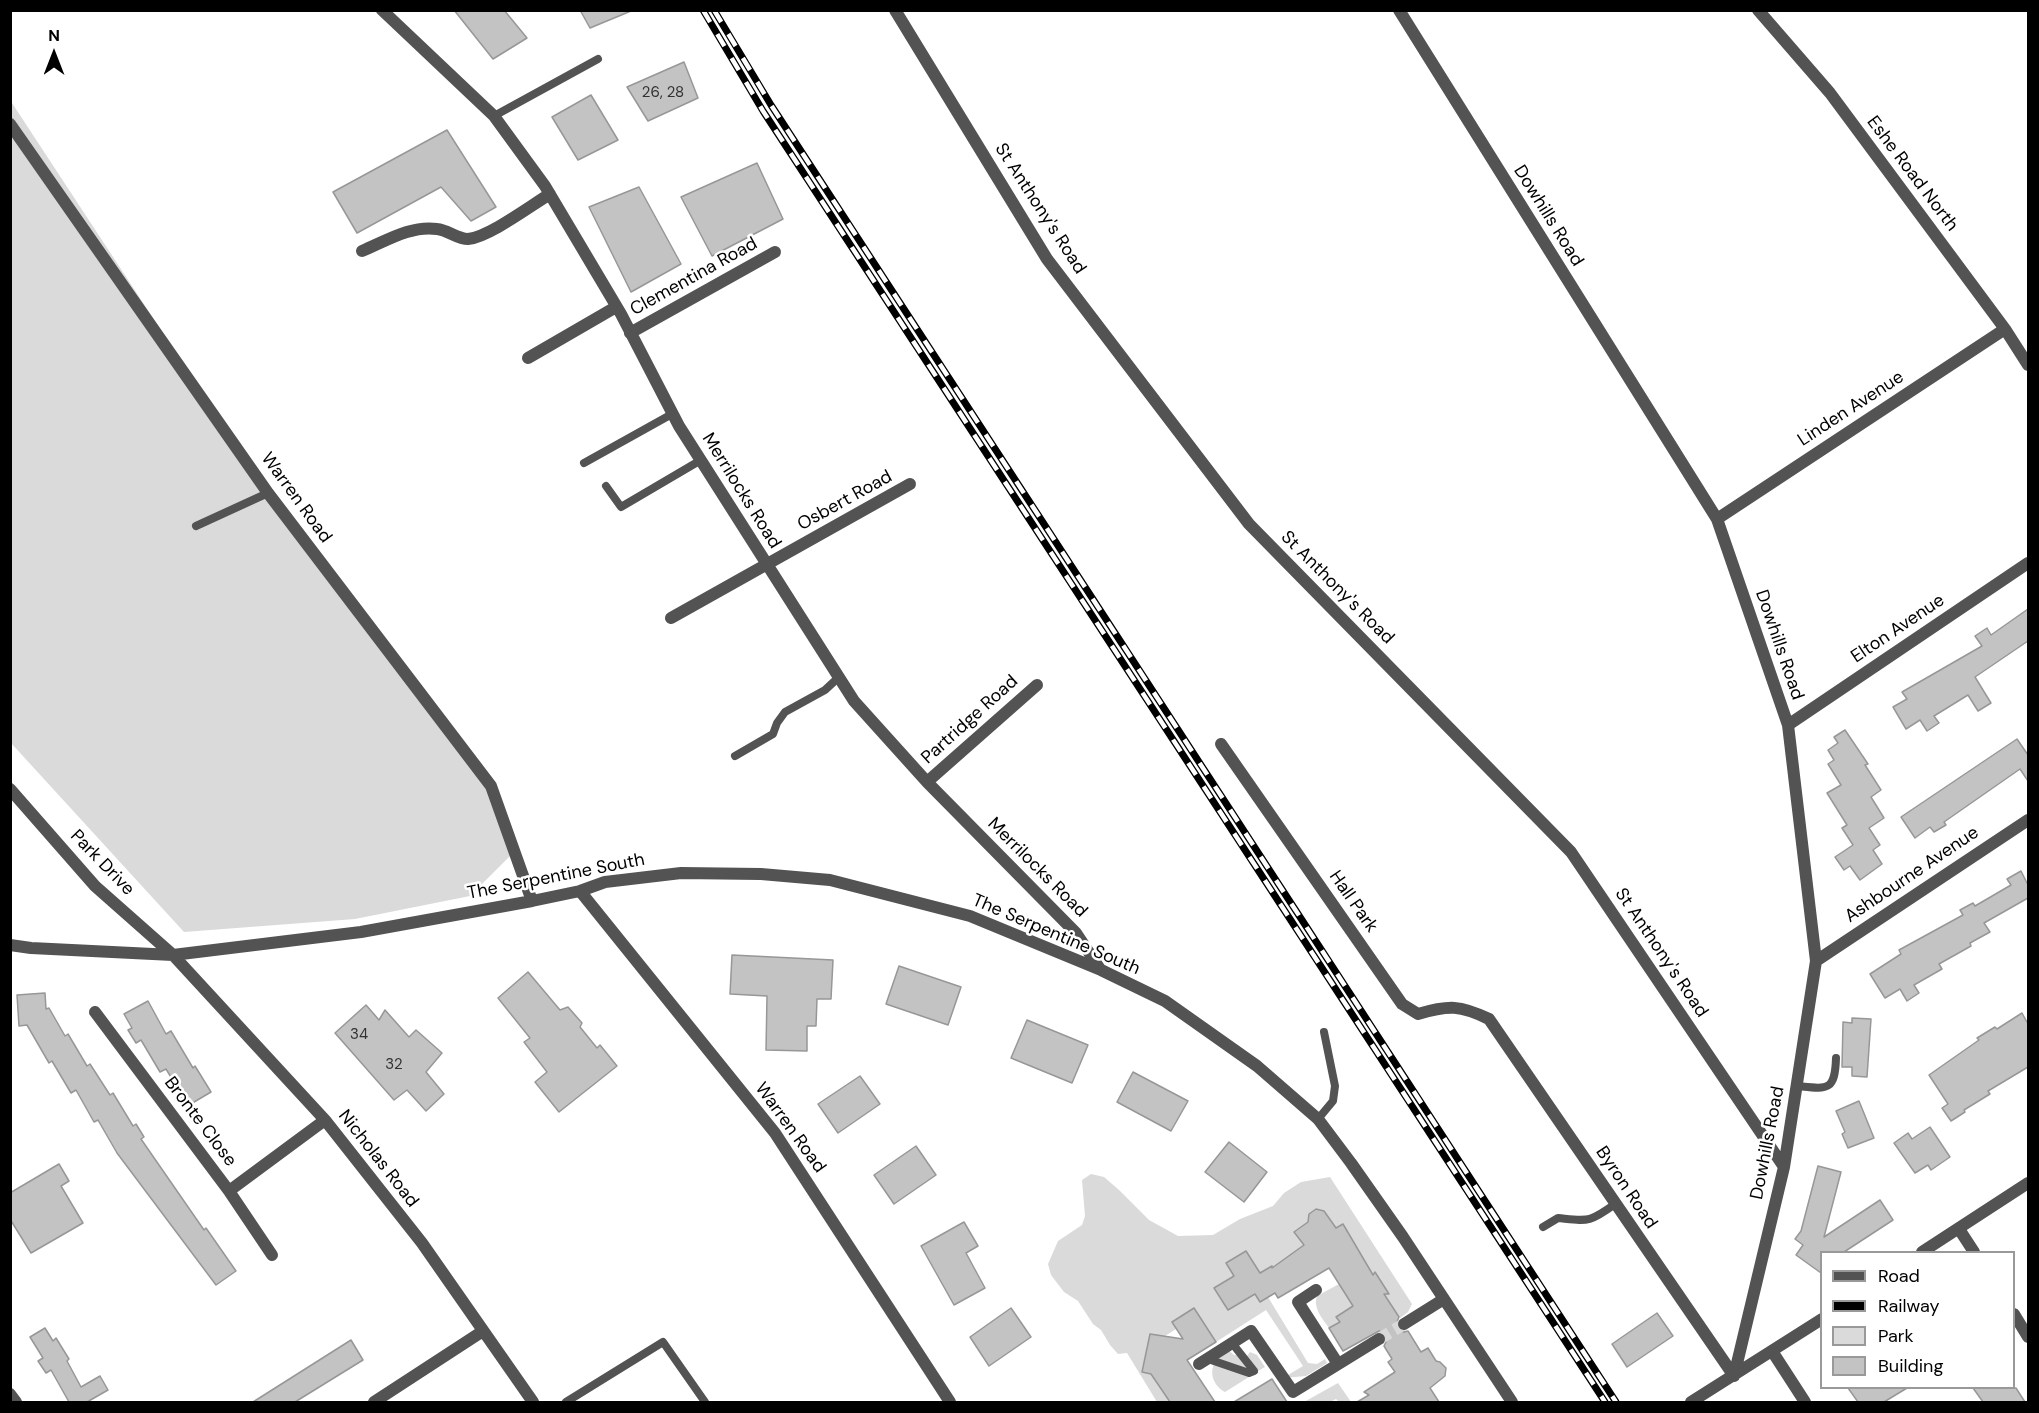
<!DOCTYPE html>
<html>
<head>
<meta charset="utf-8">
<style>
  body { margin:0 }
  #map { position:relative; width:2039px; height:1413px; overflow:hidden; background:#fff; font-family:"DM Sans",sans-serif }
  canvas { display:block }
  .frame { position:absolute; inset:0; border:12px solid #000; pointer-events:none }
  .legend { position:absolute; left:1820px; top:1251px; width:195px; height:138px; box-sizing:border-box; background:#fff; border:2px solid #999; margin:0; padding:8px 10px; list-style:none; font-size:18px; color:#000 }
  .legend li { display:flex; align-items:center; gap:12px; height:30px }
  .legend b { width:30px; border:2px solid #999 }
  .north { position:absolute; left:24px; top:24px; width:60px; height:60px; -webkit-text-stroke:4px #fff; paint-order:stroke; rotate:0deg; font-size:16px; font-weight:700; line-height:24px; text-align:center; color:#000 }
  .north::after { content:''; display:block; margin:auto; width:21px; height:27px; background:#000; clip-path:polygon(50% 0,100% 100%,50% 72%,0 100%) }
</style>
</head>
<body>
<div id="map">
<canvas width="2039" height="1413"></canvas>
<div class="frame"></div>
<ul class="legend">
<li><b style="height:8px;background:#535353"></b>Road</li>
<li><b style="height:8px;background:#000"></b>Railway</li>
<li><b style="height:16px;background:#dadada"></b>Park</li>
<li><b style="height:16px;background:#c3c3c3"></b>Building</li>
</ul>
<div class="north">N</div>
</div>
<script>
const ctx = document.querySelector('canvas').getContext('2d');
ctx.lineJoin = 'round';
function paint(path, color) { ctx.fillStyle = color; ctx.fill(path, 'evenodd'); }
function stroke(path, color, width, dash) { ctx.strokeStyle = color; ctx.lineWidth = width; ctx.lineCap = dash ? 'butt' : 'round'; ctx.setLineDash(dash || []); ctx.stroke(path); }
function write(font, color, halo, rows, align = 'center') {
  ctx.font = font + ' "DM Sans",sans-serif'; ctx.lineWidth = 5; ctx.setLineDash([]); ctx.textBaseline = 'middle'; ctx.strokeStyle = halo; ctx.fillStyle = color; for (const [text, x, y, turn = 0] of rows) {
    ctx.save(); ctx.translate(x, y); ctx.rotate((+turn || 0) * Math.PI / 180); ctx.textAlign = isNaN(turn) ? turn : align; if (halo) ctx.strokeText(text, 0, 0); ctx.fillText(text, 0, 0); ctx.restore();
  }
}
const green = new Path2D(`
  M 10,100 L 268,493 L 491,786 L 514,852 L 470,896 L 355,919 L 184,932 L 11,743 Z
  M 1091,1174 L 1104,1177 L 1119,1190 L 1149,1220 L 1178,1236 L 1213,1235 L 1240,1219 L 1273,1206 L 1284,1193 L 1301,1182 L 1330,1177 L 1412,1304 L 1408,1312 L 1400,1318 L 1384,1294 L 1388,1293 L 1375,1273 L 1373,1275 L 1343,1224 L 1331,1231 L 1326,1226 L 1329,1218 L 1324,1211 L 1316,1210 L 1309,1214 L 1308,1222 L 1294,1232 L 1306,1248 L 1273,1269 L 1271,1266 L 1262,1276 L 1246,1251 L 1226,1263 L 1234,1276 L 1214,1289 L 1228,1310 L 1255,1294 L 1260,1302 L 1268,1297 L 1308,1363 L 1317,1364 L 1325,1359 L 1327,1363 L 1306,1376 L 1283,1378 L 1303,1366 L 1266,1310 L 1216,1342 L 1194,1308 L 1172,1322 L 1176,1329 L 1165,1336 L 1150,1334 L 1142,1372 L 1157,1375 L 1160,1388 L 1170,1402 L 1157,1402 L 1127,1353 L 1118,1354 L 1110,1345 L 1101,1330 L 1093,1324 L 1078,1301 L 1064,1292 L 1051,1275 L 1048,1264 L 1058,1241 L 1082,1225 L 1085,1216 L 1082,1180 Z
  M 1339,1284 L 1353,1306 L 1337,1316 L 1340,1322 L 1329,1328 C 1322,1318 1313,1308 1317,1296 Z
  M 1227,1349 L 1234,1355 L 1238,1355 L 1247,1369 L 1218,1360 L 1219,1354 Z
  M 1250,1352 L 1257,1355 L 1265,1367 L 1258,1371 L 1247,1356 Z
  M 1214,1364 L 1249,1377 L 1225,1392 C 1215,1387 1209,1375 1214,1364 Z
  M 1338,1383 L 1351,1402 L 1339,1402 L 1336,1399 L 1330,1402 L 1304,1402 Z`);
const building = new Path2D(`
  M 454,10 L 504,10 L 527,38 L 493,59 Z
  M 580,10 L 631,10 L 631,11 L 590,28 Z
  M 684,62 L 698,98 L 648,121 L 627,87 Z
  M 591,95 L 618,140 L 578,160 L 552,117 Z
  M 447,130 L 496,207 L 471,221 L 441,187 L 357,233 L 333,192 Z
  M 757,163 L 783,219 L 712,256 L 681,197 Z
  M 639,187 L 681,264 L 631,292 L 589,207 Z
  M 2028,609 L 2028,641 L 1975,677 L 1991,703 L 1978,711 L 1968,695 L 1934,716 L 1939,723 L 1927,731 L 1920,720 L 1906,729 L 1893,707 L 1907,699 L 1902,692 L 1982,646 L 1975,636 L 1987,628 L 1991,635 Z
  M 1845,730 L 1868,764 L 1865,765 L 1881,790 L 1871,797 L 1884,818 L 1869,828 L 1880,845 L 1873,850 L 1882,864 L 1860,880 L 1850,866 L 1844,870 L 1835,857 L 1853,845 L 1842,828 L 1847,825 L 1827,793 L 1841,785 L 1828,764 L 1834,760 L 1828,750 L 1838,743 L 1834,737 Z
  M 2017,739 L 2028,755 L 2028,781 L 2020,769 L 1944,822 L 1946,825 L 1934,832 L 1930,827 L 1915,838 L 1901,817 Z
  M 2021,871 L 2028,885 L 2028,898 L 1984,923 L 1990,932 L 1970,943 L 1971,946 L 1939,964 L 1942,969 L 1914,985 L 1919,993 L 1907,1001 L 1900,989 L 1885,998 L 1870,974 L 1901,954 L 1899,950 L 1963,915 L 1960,910 L 1973,903 L 1975,906 L 2011,885 L 2007,879 Z
  M 732,955 L 833,960 L 831,999 L 817,999 L 816,1026 L 807,1026 L 807,1051 L 766,1050 L 767,996 L 730,994 Z
  M 899,966 L 961,987 L 948,1025 L 886,1004 Z
  M 528,972 L 560,1010 L 568,1007 L 582,1023 L 580,1027 L 597,1048 L 600,1045 L 617,1066 L 559,1112 L 535,1082 L 547,1072 L 524,1042 L 530,1038 L 498,998 Z
  M 45,993 L 46,1009 L 49,1008 L 65,1036 L 68,1034 L 87,1066 L 90,1064 L 110,1095 L 113,1093 L 133,1126 L 136,1124 L 144,1137 L 141,1139 L 204,1230 L 206,1228 L 236,1271 L 216,1285 L 117,1153 L 98,1120 L 94,1122 L 76,1090 L 71,1093 L 52,1061 L 49,1063 L 27,1025 L 19,1026 L 17,995 Z
  M 148,1001 L 166,1034 L 171,1031 L 193,1068 L 195,1066 L 211,1092 L 184,1108 L 176,1094 L 180,1092 L 166,1069 L 160,1072 L 141,1040 L 136,1043 L 128,1030 L 132,1028 L 124,1014 Z
  M 366,1005 L 379,1020 L 385,1010 L 409,1037 L 416,1030 L 442,1053 L 426,1072 L 444,1094 L 426,1111 L 407,1090 L 394,1100 L 335,1033 Z
  M 2022,1013 L 2028,1024 L 2028,1067 L 1988,1091 L 1990,1094 L 1964,1110 L 1965,1112 L 1951,1121 L 1942,1108 L 1948,1104 L 1929,1075 L 1979,1040 L 1977,1038 L 1995,1027 L 1997,1029 Z
  M 1852,1018 L 1871,1019 L 1867,1077 L 1852,1076 L 1852,1067 L 1842,1067 L 1843,1022 L 1852,1023 Z
  M 1027,1020 L 1088,1045 L 1072,1083 L 1011,1058 Z
  M 1133,1072 L 1188,1101 L 1171,1131 L 1117,1102 Z
  M 860,1076 L 880,1104 L 838,1133 L 818,1104 Z
  M 1859,1101 L 1874,1138 L 1848,1148 L 1842,1134 L 1845,1132 L 1836,1111 Z
  M 1930,1127 L 1950,1157 L 1931,1170 L 1928,1165 L 1915,1173 L 1894,1143 L 1908,1133 L 1912,1139 Z
  M 1229,1142 L 1267,1172 L 1244,1202 L 1205,1172 Z
  M 916,1146 L 936,1175 L 894,1204 L 874,1175 Z
  M 59,1164 L 69,1181 L 61,1186 L 83,1223 L 31,1253 L 10,1219 L 10,1193 Z
  M 1818,1166 L 1841,1172 L 1824,1237 L 1880,1200 L 1893,1220 L 1844,1252 L 1821,1252 L 1821,1273 L 1796,1255 L 1803,1245 L 1795,1239 L 1801,1231 Z
  M 1316,1209 L 1324,1211 L 1336,1228 L 1343,1224 L 1373,1275 L 1375,1272 L 1389,1294 L 1384,1294 L 1399,1317 L 1396,1324 L 1397,1329 L 1404,1332 L 1408,1331 L 1421,1352 L 1428,1348 L 1436,1361 L 1440,1362 L 1446,1368 L 1445,1376 L 1430,1388 L 1439,1402 L 1357,1402 L 1369,1395 L 1364,1392 L 1395,1372 L 1388,1362 L 1392,1359 L 1384,1346 L 1386,1342 L 1386,1335 L 1379,1331 L 1343,1351 L 1329,1328 L 1340,1322 L 1336,1317 L 1353,1306 L 1329,1268 L 1278,1298 L 1275,1293 L 1260,1302 L 1255,1294 L 1228,1310 L 1214,1288 L 1234,1276 L 1226,1263 L 1246,1251 L 1260,1273 L 1272,1266 L 1272,1268 L 1304,1245 L 1294,1232 L 1308,1222 L 1309,1214 Z
  M 964,1222 L 978,1246 L 966,1253 L 985,1288 L 954,1305 L 921,1246 Z
  M 1011,1308 L 1031,1337 L 989,1366 L 970,1337 Z
  M 1194,1308 L 1216,1342 L 1187,1360 L 1215,1402 L 1170,1402 L 1151,1374 L 1142,1372 L 1150,1334 L 1183,1339 L 1172,1322 Z
  M 1657,1313 L 1673,1336 L 1627,1367 L 1612,1344 Z
  M 45,1328 L 53,1341 L 56,1338 L 69,1359 L 67,1361 L 81,1387 L 100,1376 L 108,1390 L 87,1402 L 69,1402 L 51,1370 L 46,1373 L 38,1361 L 43,1358 L 30,1337 Z
  M 351,1340 L 363,1360 L 295,1402 L 253,1402 Z
  M 1272,1379 L 1287,1402 L 1234,1402 Z
  M 1848,1388 L 1907,1388 L 1884,1402 L 1858,1402 Z
  M 1973,1388 L 2016,1388 L 2025,1402 L 1983,1402 Z`);
const minorTunnel = new Path2D(`
  M 1379,1339 L 1404,1324`);
const service = new Path2D(`
  M 494,116 L 598,59
  M 584,463 L 672,414
  M 606,486 L 621,507 L 701,460
  M 196,526 L 268,493
  M 735,756 L 773,734 L 777,723 L 785,712 L 825,690 L 839,677
  M 1797,1086 C 1827,1089 1835,1092 1836,1058
  M 1318,1119 L 1333,1101 L 1335,1086 L 1324,1032
  M 1543,1227 L 1558,1218 C 1588,1221 1589,1223 1615,1204
  M 1208,1359 L 1249,1373 L 1254,1371 L 1232,1343
  M 566,1402 L 663,1342 L 705,1402`);
const minor = new Path2D(`
  M 382,10 L 494,116 L 545,186 L 621,314 L 679,426 L 854,701 L 927,782 L 1076,933 L 1100,969
  M 895,10 L 1047,259 L 1249,524 L 1571,852 L 1784,1167
  M 1399,10 L 1717,519 L 1788,725 L 1816,961 L 1784,1167 L 1734,1376
  M 1758,10 L 1830,93 L 2005,329 L 2028,365
  M 10,124 L 268,493 L 491,786 L 532,901
  M 362,251 C 386,241 411,225 437,229 C 448,230 457,239 468,239 C 489,237 530,206 550,194
  M 630,333 L 775,252
  M 528,358 L 616,307
  M 1717,519 L 2005,329
  M 671,618 L 910,484
  M 1788,725 L 2028,563
  M 1221,744 L 1402,1004 L 1418,1014 C 1449,1005 1460,1005 1489,1019 L 1734,1376
  M 927,782 L 1037,685
  M 10,789 L 95,886 L 173,955 L 325,1120 L 422,1243 L 533,1402
  M 580,891 L 775,1133 L 950,1402
  M 10,945 L 31,948 L 173,955 L 361,932 L 532,901 L 580,891 L 605,882 L 681,873 L 761,874 L 830,880 L 970,916 L 1101,970 L 1165,1001 L 1257,1066 L 1318,1119 L 1351,1163 L 1403,1237 L 1512,1402
  M 1816,961 L 2028,820
  M 95,1012 L 229,1191 L 272,1255
  M 229,1191 L 325,1120
  M 1959,1229 L 1974,1252
  M 1922,1252 L 2028,1183
  M 1316,1290 L 1298,1302 L 1338,1364
  M 2014,1314 L 2028,1337
  M 1404,1324 L 1444,1299
  M 1772,1351 L 1805,1402
  M 1199,1364 L 1251,1331 L 1293,1392 L 1379,1339
  M 10,1394 L 16,1402
  M 374,1402 L 483,1331
  M 1691,1402 L 1822,1319`);
const rail = new Path2D(`
  M 703,10 L 763,111 L 1605,1402
  M 714,10 L 771,105 L 1616,1402`);
const numberNames = [
  ["26, 28",663,93],
  ["34",359,1035],
  ["32",394,1065]
];
const streetNames = [
  ["Eshe Road North",1912,174,53],
  ["St Anthony's Road",1040,209,57],
  ["Dowhills Road",1548,216,58],
  ["Clementina Road",694,277,-29],
  ["Linden Avenue",1851,409,-33],
  ["Merrilocks Road",741,491,58],
  ["Warren Road",296,498,54],
  ["Osbert Road",845,501,-29],
  ["St Anthony's Road",1337,588,45],
  ["Elton Avenue",1898,629,-34],
  ["Dowhills Road",1779,645,71],
  ["Partridge Road",970,720,-42],
  ["Park Drive",102,863,46],
  ["Merrilocks Road",1037,868,45],
  ["Ashbourne Avenue",1912,875,-34],
  ["The Serpentine South",556,877,-11],
  ["Hall Park",1353,902,55],
  ["The Serpentine South",1056,935,23],
  ["St Anthony's Road",1661,953,56],
  ["Bronte Close",200,1122,53],
  ["Warren Road",790,1128,54],
  ["Dowhills Road",1768,1143,-79],
  ["Nicholas Road",378,1159,52],
  ["Byron Road",1626,1188,56]
];
paint(green, '#dadada');
paint(building, '#c3c3c3');
stroke(building, '#979797', 1.5);
stroke(minorTunnel, '#d9d9d9', 12, [12, 6]);
stroke(service, '#535353', 8);
stroke(minor, '#535353', 12);
stroke(rail, '#000', 7);
stroke(rail, '#fff', 4.5, [14]);
write('15px', '#313131', null, numberNames);
write('18px', '#000', '#fff', streetNames);
</script>
</body>
</html>
